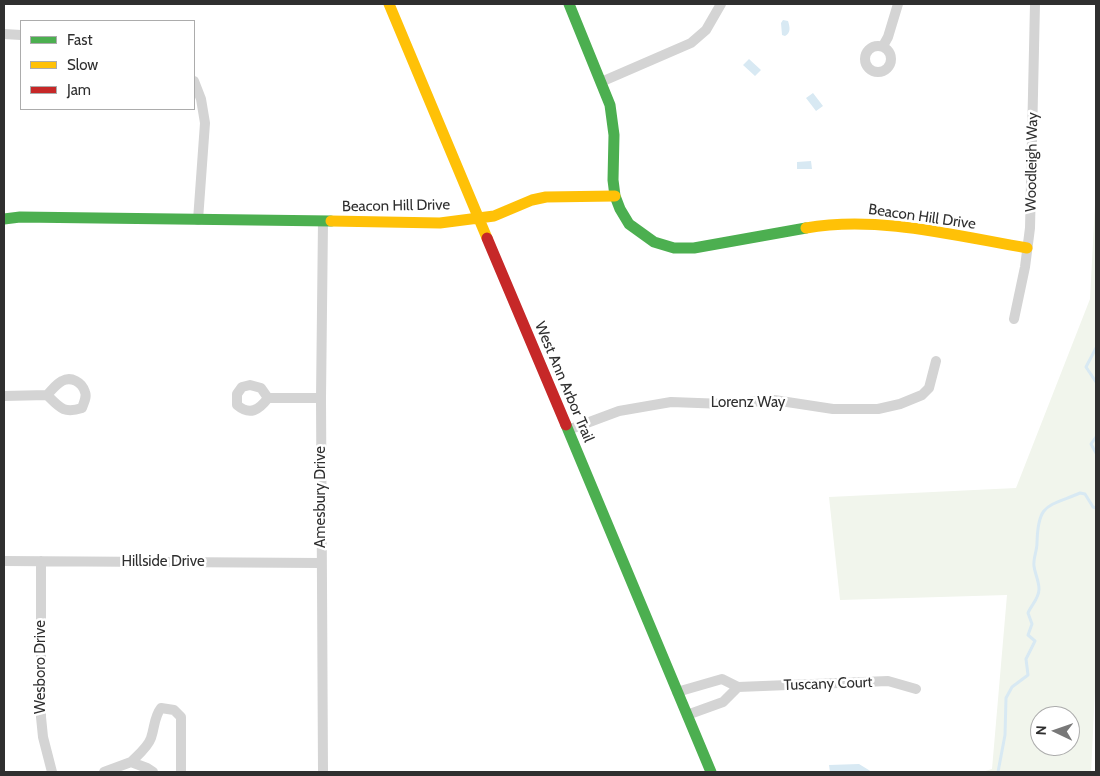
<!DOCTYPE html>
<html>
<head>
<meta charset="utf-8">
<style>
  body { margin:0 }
  #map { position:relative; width:1100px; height:776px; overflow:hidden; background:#fff; font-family:Cabin,sans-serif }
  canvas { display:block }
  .frame { position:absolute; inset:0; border:5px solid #2f2f2f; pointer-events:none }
  .legend { position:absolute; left:20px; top:20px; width:175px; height:90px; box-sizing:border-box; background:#fff; border:1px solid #acacac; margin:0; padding:6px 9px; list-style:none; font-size:15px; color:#2f2f2f }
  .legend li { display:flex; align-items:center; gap:10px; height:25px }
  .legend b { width:25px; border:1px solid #acacac }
  .north { position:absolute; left:1030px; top:706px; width:50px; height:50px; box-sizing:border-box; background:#fff; border:1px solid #acacac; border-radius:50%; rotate:273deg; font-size:14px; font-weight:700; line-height:20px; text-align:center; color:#2f2f2f }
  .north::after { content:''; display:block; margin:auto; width:18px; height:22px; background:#787878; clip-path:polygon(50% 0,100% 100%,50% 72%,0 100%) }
</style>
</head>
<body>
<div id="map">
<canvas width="1100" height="776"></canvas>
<div class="frame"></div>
<ul class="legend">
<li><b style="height:6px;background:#4caf50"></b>Fast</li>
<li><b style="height:6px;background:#ffc107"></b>Slow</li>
<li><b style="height:6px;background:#c62828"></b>Jam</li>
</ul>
<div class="north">N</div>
</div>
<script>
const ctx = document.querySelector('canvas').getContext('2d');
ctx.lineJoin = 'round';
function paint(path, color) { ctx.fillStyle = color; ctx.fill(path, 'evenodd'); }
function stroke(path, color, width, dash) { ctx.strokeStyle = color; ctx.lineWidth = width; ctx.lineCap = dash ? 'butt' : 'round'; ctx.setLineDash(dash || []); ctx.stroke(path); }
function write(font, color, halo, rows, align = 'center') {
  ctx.font = font + ' Cabin,sans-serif'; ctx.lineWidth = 5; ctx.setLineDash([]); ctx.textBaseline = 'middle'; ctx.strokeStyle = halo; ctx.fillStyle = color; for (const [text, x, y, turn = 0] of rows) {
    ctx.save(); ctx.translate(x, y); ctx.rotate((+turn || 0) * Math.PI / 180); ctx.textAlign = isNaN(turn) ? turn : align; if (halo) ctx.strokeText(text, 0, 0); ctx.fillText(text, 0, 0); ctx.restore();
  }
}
const green = new Path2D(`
  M 1096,185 L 1096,671 L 1091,772 L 982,772 L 992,769 L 1007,595 L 840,600 L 829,497 L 1016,488 L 1090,299 ZM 1040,716 L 1070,716 L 1070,746 L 1040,746 Z`);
const water = new Path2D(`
  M 783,20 L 788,21 C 790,27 791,33 785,36 L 782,35 L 781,23 Z
  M 749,59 L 761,70 L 755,76 L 743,65 Z
  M 813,93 L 823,106 L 816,111 L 806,98 Z
  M 811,161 L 812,169 L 797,169 L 797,162 Z
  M 859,764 L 872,772 L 830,772 L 829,765 Z`);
const stream = new Path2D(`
  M 1096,348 L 1086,367 L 1096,382
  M 1096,437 L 1091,444 L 1096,453
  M 998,772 L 1005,735 L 1006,698 L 1012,687 L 1028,675 L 1026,659 L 1035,641 L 1028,635 L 1032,624 L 1028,613 C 1031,605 1039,599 1039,589 C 1039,581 1035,574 1034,566 C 1033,558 1037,551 1037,543 C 1038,503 1047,507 1080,493 L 1085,494 L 1093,507 L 1096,508`);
const street = new Path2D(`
  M 4,34 L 21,35
  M865 59a13 13 0 1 1 26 0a13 13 0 1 1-26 0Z
  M 883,46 L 888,37 L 898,4
  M 194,81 L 201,99 L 205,123 L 198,220
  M 601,82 L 691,43 L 706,30 L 721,4
  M 1014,319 L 1025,267 L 1030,228 L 1035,4
  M 250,385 L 261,388 L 268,398 C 259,410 250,416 237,405 L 237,394 L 242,387 Z
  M 4,396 L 47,395 C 60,408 64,414 82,408 C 84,402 87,397 85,392 C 82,382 71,376 62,381 C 56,384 52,390 47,395
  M 268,398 L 321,398
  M 568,430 L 619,411 L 671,402 L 725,404 L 774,400 L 833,409 L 878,409 L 900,404 L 922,395 L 929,388 L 936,361
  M 4,561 L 321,563
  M 41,561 L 41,717 L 43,737 L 52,772
  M 738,687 L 888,681 L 916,689
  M 677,692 L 722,679 L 738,687 L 723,702 L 687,715
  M 104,772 L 131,762
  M 153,772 L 147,768 L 131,762 C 138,755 148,747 151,738 C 155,726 154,717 161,708 L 174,710 L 181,717 L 181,772
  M 323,772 L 321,398 L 323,221`);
const fast = new Path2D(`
  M 569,4 L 610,105 L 614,135 L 613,180 L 615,196 L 620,209 L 629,224 L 654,242 L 674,248 L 694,248 L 806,228
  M 4,219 L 20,217 L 331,221
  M 566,425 L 711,772`);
const slow = new Path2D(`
  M 389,4 L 487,238
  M 331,221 L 440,223 L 494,216 L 532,200 L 546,197 L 615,196
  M 806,228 C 877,215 957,236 1027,248`);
const jam = new Path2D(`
  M 487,238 L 566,425`);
const streetNames = [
  ["Woodleigh Way",1032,162,-89],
  ["Beacon Hill Drive",396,206,-1],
  ["Beacon Hill Drive",922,217,8],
  ["West Ann Arbor Trail",564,382,67],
  ["Lorenz Way",748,403],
  ["Amesbury Drive",321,497,-90],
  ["Hillside Drive",163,562],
  ["Wesboro Drive",41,667,-90],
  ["Tuscany Court",828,684,-2]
];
paint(green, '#f1f5ec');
paint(water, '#d8e9f3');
stroke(stream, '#d8e9f3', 3);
stroke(street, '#d4d4d4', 10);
stroke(fast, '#4caf50', 11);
stroke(slow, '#ffc107', 11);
stroke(jam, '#c62828', 11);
write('15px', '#2f2f2f', '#fff', streetNames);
</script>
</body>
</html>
